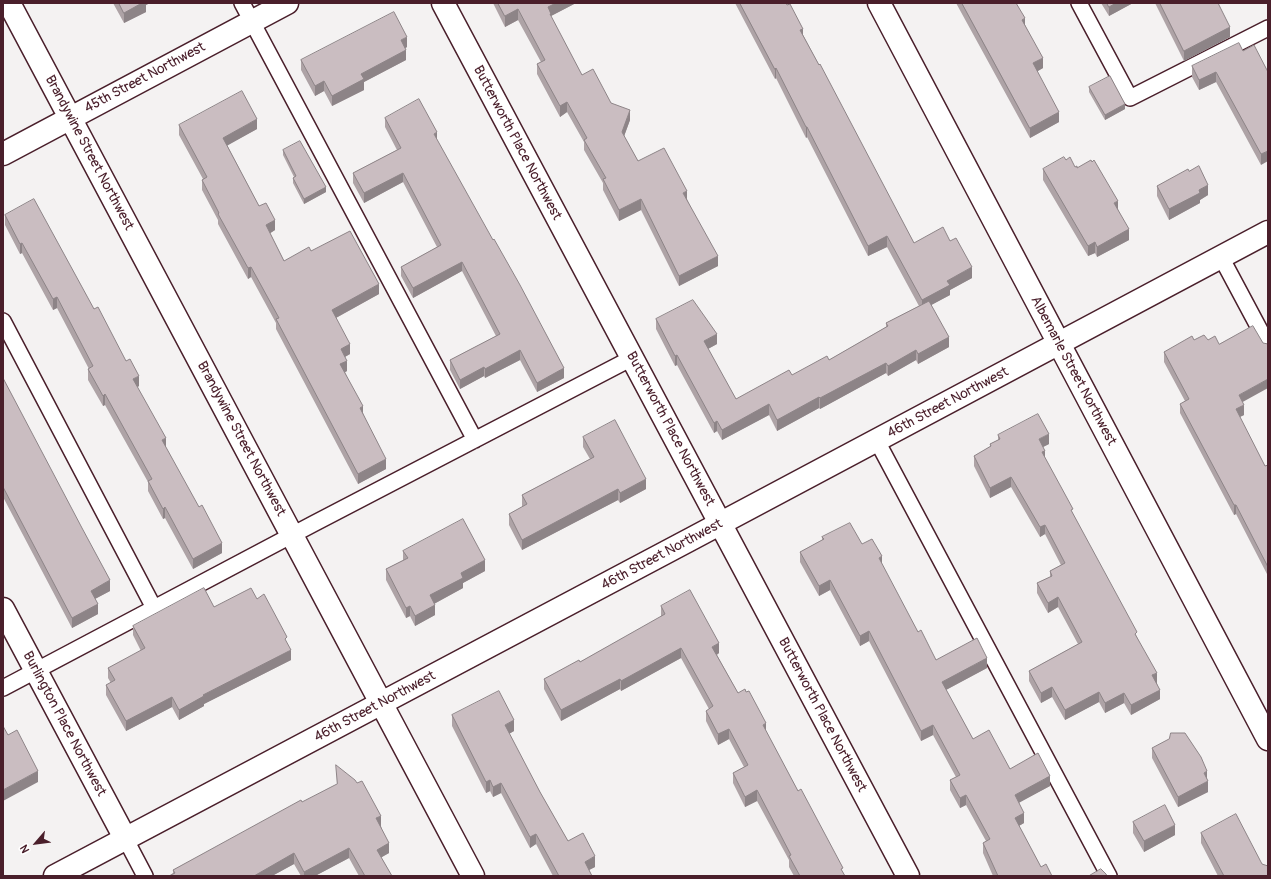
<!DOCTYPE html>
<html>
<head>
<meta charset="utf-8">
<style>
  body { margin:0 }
  #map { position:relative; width:1271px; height:879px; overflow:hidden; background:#f4f2f2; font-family:Pangolin,sans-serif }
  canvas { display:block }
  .frame { position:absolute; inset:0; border:4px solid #4a1f2b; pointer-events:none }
  .north { position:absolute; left:16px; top:823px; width:40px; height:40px; -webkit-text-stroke:3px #fff; paint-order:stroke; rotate:242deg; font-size:11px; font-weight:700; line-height:16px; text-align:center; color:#4a1f2b }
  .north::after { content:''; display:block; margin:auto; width:14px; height:18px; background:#4a1f2b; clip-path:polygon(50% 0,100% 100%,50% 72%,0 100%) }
</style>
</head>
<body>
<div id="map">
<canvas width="1271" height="879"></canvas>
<div class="frame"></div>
<div class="north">N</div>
</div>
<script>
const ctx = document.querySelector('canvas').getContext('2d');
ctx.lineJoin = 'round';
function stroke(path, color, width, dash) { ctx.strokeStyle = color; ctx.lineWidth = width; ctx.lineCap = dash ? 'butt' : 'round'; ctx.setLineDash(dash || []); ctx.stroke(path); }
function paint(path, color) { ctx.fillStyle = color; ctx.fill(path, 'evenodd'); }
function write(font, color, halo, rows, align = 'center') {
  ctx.font = font + ' Pangolin,sans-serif'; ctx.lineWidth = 3; ctx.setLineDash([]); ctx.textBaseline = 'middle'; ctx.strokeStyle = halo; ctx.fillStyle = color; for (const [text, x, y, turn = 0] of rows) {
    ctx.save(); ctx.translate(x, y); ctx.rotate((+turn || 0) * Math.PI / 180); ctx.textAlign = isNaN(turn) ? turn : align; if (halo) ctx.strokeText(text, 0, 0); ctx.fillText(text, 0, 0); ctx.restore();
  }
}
const service = new Path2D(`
  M 242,3 L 475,440
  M 1079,3 L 1130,98 L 1268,28
  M 1221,257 L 1268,345
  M 3,321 L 154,608
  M 877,441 L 1109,876
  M 3,688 L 313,524 L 632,358
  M 125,838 L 145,876`);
const minor = new Path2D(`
  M 9,3 L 473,876
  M 443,3 L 908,876
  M 879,3 L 1268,739
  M 3,154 L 287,3
  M 3,609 L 125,838`);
const tertiary = new Path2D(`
  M 55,876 L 693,538 L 1268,232`);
const wall = new Path2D(`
  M 113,3 L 150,3 L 146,5 L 146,12 L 124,23 Z
  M 493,3 L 576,3 L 551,16 L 551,17 L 582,75 L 611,103 L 630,120 L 624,136 L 638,161 L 687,199 L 718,266 L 679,286 L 641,210 L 619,221 L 603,190 L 603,183 L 584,150 L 584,142 L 567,112 L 560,117 L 537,74 L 537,64 L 541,62 L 518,20 L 505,27 Z
  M 735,3 L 786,3 L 914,243 L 972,278 L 950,290 L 950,295 L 931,305 L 949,347 L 918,364 L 916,360 L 888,376 L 886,373 L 820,409 L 819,408 L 777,431 L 769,415 L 722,440 L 717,431 L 714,433 L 677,365 L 675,366 L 656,329 L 656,319 L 717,344 L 708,349 L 736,399 L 829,360 L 886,327 L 886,323 L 919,306 L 887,247 L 868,256 L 807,137 L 806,138 L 776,78 L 775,79 Z
  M 956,3 L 1016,3 L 1043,68 L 1037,71 L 1059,122 L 1030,138 Z
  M 1101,3 L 1133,3 L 1109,16 Z
  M 1155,3 L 1218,3 L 1230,37 L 1184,61 Z
  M 407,47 L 405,48 L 406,60 L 364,82 L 364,90 L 332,106 L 324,91 L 315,96 L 301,70 L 301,60 Z
  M 1243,51 L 1268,72 L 1261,165 L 1216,82 L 1199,90 L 1192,77 L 1192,66 Z
  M 1089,87 L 1125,109 L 1105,120 L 1089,92 Z
  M 385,118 L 437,140 L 564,378 L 537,392 L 520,360 L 485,378 L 484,376 L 460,389 L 450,370 L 450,360 L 496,336 L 462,271 L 413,298 L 401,276 L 401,267 L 437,247 L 403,182 L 364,203 L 353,183 L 353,173 L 397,150 L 385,127 Z
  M 179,125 L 257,129 L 227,145 L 259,206 L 275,230 L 270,233 L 284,261 L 311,251 L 379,294 L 336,318 L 350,354 L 345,357 L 347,371 L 345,372 L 363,413 L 386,469 L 358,484 L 276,329 L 276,323 L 251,277 L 248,279 L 218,224 L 218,220 L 202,190 L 202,180 L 203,179 L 179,135 Z
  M 283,150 L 326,192 L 304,204 L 293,183 L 293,178 L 294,177 L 283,155 Z
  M 1075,167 L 1118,209 L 1129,240 L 1097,257 L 1095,253 L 1088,256 L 1043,180 L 1043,169 Z
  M 1189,171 L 1208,195 L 1200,200 L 1200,203 L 1169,220 L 1157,196 L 1157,186 Z
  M 5,215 L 94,309 L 139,386 L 137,387 L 166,448 L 222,553 L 193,569 L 165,518 L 163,519 L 148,491 L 148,482 L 105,405 L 103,406 L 88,380 L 88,369 L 89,369 L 57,308 L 53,310 L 22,253 L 20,254 L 5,225 Z
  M 1194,340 L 1242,402 L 1244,415 L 1239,417 L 1265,466 L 1268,465 L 1268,576 L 1236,514 L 1234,515 L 1180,413 L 1180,404 L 1185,401 L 1164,362 L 1164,352 Z
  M 3,378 L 110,591 L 95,599 L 98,614 L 72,628 L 3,497 Z
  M 998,435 L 1049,444 L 1043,447 L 1045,458 L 1073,514 L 1137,637 L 1157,683 L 1160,699 L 1131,715 L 1124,703 L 1105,713 L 1099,702 L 1065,720 L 1052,697 L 1041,703 L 1029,681 L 1029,671 L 1078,644 L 1058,607 L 1048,613 L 1037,593 L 1037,583 L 1050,577 L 1050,571 L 1061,565 L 1045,534 L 1040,537 L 1011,487 L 990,498 L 974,466 L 974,456 L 990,447 L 990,444 L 998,440 Z
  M 583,437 L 646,489 L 620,503 L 618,500 L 522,550 L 509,525 L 509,514 L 522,507 L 522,495 L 590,459 L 583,447 Z
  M 822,537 L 862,544 L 882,566 L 918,632 L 936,660 L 987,668 L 946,690 L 973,739 L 1010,769 L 1050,786 L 1019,802 L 1024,823 L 1019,826 L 1041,867 L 1052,876 L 993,876 L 983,853 L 983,843 L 986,841 L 966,805 L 960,808 L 950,790 L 950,780 L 956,777 L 933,735 L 921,741 L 869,641 L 860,646 L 830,590 L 819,596 L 800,562 L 800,552 L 822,540 Z
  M 403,551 L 485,571 L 463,583 L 463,588 L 434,604 L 435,615 L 415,626 L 410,616 L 406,618 L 386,580 L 386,569 L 403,560 Z
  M 257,599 L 287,643 L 291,660 L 204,704 L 204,706 L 179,720 L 172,707 L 126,731 L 106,695 L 106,685 L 111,683 L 108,678 L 108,668 L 141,651 L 133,635 L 133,626 L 214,607 Z
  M 661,606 L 719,653 L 717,655 L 738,693 L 766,731 L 798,791 L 845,876 L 794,876 L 789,867 L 789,860 L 757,801 L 745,807 L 733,783 L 733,773 L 744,767 L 729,739 L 718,745 L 706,721 L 706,711 L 709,709 L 681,658 L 621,691 L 620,689 L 561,721 L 544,689 L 544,679 L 580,662 L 661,617 Z
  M 452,715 L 514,731 L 509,734 L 540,792 L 568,841 L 595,867 L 589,870 L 592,876 L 553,876 L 536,844 L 530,848 L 501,793 L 493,797 L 490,791 L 486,793 L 452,726 Z
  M 1152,748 L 1208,792 L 1178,807 L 1152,758 Z
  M 302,802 L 381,826 L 389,853 L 381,857 L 392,876 L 359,876 L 349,858 L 315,876 L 301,876 L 294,864 L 272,876 L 169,876 L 173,873 L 173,870 Z
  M 1133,822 L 1175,835 L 1144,852 L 1133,833 Z
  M 1201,833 L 1262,864 L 1268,876 L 1218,876 L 1201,843 Z`);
const shadedWall = new Path2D(`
  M 142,3 L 150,3 L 146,5 L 146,12 L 124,23 L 124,13 Z
  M 556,3 L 576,3 L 551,16 L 551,24 L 548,7 Z
  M 1116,3 L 1133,3 L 1109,16 L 1109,7 Z
  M 518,9 L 518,20 L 505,27 L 505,16 Z
  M 1025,18 L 1025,29 L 1022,20 Z
  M 1230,27 L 1230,37 L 1184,61 L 1184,51 Z
  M 803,29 L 803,39 L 800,30 Z
  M 407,37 L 407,47 L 401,51 L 401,40 Z
  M 406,50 L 406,60 L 364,82 L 364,90 L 332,106 L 332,96 L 361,74 Z
  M 1043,58 L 1043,68 L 1033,74 L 1033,63 Z
  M 776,68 L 776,78 L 775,79 L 775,69 Z
  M 1216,72 L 1216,82 L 1199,90 L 1199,80 Z
  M 324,81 L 324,91 L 315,96 L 315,86 Z
  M 567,102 L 567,112 L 560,117 L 560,106 Z
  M 1125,104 L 1125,109 L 1105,120 L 1105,115 Z
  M 630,110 L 630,120 L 622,142 L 622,132 Z
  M 1059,112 L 1059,122 L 1030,138 L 1030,128 Z
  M 257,119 L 257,129 L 223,148 L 223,138 Z
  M 806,127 L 807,127 L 807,137 L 806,138 Z
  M 437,132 L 437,141 L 434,134 Z
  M 1268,151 L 1268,161 L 1261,165 L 1261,154 Z
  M 403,173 L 403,182 L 364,203 L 364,193 Z
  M 1208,185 L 1208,195 L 1200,200 L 1200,203 L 1169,220 L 1169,209 L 1199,190 Z
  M 326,187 L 326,192 L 304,204 L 304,199 Z
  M 687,191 L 687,201 L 683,193 Z
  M 641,199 L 641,210 L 619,221 L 619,210 Z
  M 1118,201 L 1118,211 L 1114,203 Z
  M 275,220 L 275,230 L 266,236 L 266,225 Z
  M 1129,229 L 1129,240 L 1097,257 L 1097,247 Z
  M 887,236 L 887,247 L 868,256 L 868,246 Z
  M 1095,242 L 1095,253 L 1088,256 L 1088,246 Z
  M 22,243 L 22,253 L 20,254 L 20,244 Z
  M 718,256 L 718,266 L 679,286 L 679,276 Z
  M 462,262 L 462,271 L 413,298 L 413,288 Z
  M 251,267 L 251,277 L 248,279 L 248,268 Z
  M 972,267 L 972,278 L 950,290 L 950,295 L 922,310 L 922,300 L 947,281 Z
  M 379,284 L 379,294 L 332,320 L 332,310 Z
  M 57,297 L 57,308 L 53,310 L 53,299 Z
  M 717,334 L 717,344 L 704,351 L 704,341 Z
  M 949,337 L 949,347 L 918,364 L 918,354 Z
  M 350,344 L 350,354 L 341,359 L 341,349 Z
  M 520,350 L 520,360 L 485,378 L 485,369 Z
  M 916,350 L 916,360 L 888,376 L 888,366 Z
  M 677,355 L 677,365 L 675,366 L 675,356 Z
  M 347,361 L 347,371 L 340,375 L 340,364 Z
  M 886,363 L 886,373 L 820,409 L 820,398 Z
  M 484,367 L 484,376 L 460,389 L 460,380 Z
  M 564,368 L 564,378 L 537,392 L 537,383 Z
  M 139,376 L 139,386 L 133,390 L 133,379 Z
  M 1268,379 L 1268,388 L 1239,404 L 1239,395 Z
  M 105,394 L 105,405 L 103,406 L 103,396 Z
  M 819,397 L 819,408 L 777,431 L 777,420 Z
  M 769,404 L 769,415 L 722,440 L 722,430 Z
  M 1244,405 L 1244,415 L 1236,419 L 1236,409 Z
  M 363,406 L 363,416 L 360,408 Z
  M 717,421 L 717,431 L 714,433 L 714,423 Z
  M 1049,434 L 1049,444 L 1039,449 L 1039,439 Z
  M 166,438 L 166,449 L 162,440 Z
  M 1045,451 L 1045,460 L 1042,452 Z
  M 386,459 L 386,469 L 358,484 L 358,474 Z
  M 1011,477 L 1011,487 L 990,498 L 990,488 Z
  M 646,479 L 646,489 L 620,503 L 620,493 Z
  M 618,489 L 618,500 L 522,550 L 522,540 Z
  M 1234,505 L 1236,505 L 1236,514 L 1234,515 Z
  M 165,507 L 165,518 L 163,519 L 163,509 Z
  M 1045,525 L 1045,534 L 1040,537 L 1040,527 Z
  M 222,543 L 222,553 L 193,569 L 193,559 Z
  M 882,556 L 882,566 L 879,558 Z
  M 485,560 L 485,571 L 463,583 L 463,588 L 430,606 L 430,595 L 461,573 Z
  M 110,580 L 110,591 L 91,601 L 91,591 Z
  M 830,580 L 830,590 L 819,596 L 819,586 Z
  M 1058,597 L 1058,607 L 1048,613 L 1048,603 Z
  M 98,604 L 98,614 L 72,628 L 72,618 Z
  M 435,605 L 435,615 L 415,626 L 415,616 Z
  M 410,606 L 410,616 L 406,618 L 406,608 Z
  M 869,631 L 869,641 L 860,646 L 860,636 Z
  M 719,643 L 719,653 L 712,657 L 712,647 Z
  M 681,648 L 681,658 L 621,691 L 621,681 Z
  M 291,650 L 291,660 L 204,704 L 204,706 L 179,720 L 179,710 L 203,695 Z
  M 987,658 L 987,668 L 942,692 L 942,682 Z
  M 1157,673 L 1157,683 L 1152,685 L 1152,675 Z
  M 620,679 L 620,689 L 561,721 L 561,710 Z
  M 1052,687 L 1052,697 L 1041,703 L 1041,693 Z
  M 1160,690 L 1160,699 L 1131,715 L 1131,705 Z
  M 1099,692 L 1099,702 L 1065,720 L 1065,710 Z
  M 1124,693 L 1124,703 L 1105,713 L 1105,703 Z
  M 172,697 L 172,707 L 126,731 L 126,721 Z
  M 514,720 L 514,731 L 505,736 L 505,725 Z
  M 766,723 L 766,733 L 763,725 Z
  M 933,725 L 933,735 L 921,741 L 921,731 Z
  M 729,729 L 729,739 L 718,745 L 718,734 Z
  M 38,771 L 38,782 L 3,801 L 3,790 Z
  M 1207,771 L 1207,782 L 1204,773 Z
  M 1050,776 L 1050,786 L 1015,805 L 1015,795 Z
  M 490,780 L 490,791 L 486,793 L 486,782 Z
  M 1208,781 L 1208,792 L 1178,807 L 1178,797 Z
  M 501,783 L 501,793 L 493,797 L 493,787 Z
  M 757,790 L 757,801 L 745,807 L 745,797 Z
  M 966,795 L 966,805 L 960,808 L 960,798 Z
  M 1024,813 L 1024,823 L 1015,828 L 1015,818 Z
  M 381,816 L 381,826 L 376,828 L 376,818 Z
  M 1175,825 L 1175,835 L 1144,852 L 1144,841 Z
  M 536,834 L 536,844 L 530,848 L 530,837 Z
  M 389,843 L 389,853 L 377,860 L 377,850 Z
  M 349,848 L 349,858 L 315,876 L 304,876 L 304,872 Z
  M 294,853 L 294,864 L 272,876 L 254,876 Z
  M 595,856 L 595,867 L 585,872 L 585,862 Z`);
const building = new Path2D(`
  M 119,3 L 142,3 L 124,13 Z
  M 498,3 L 556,3 L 548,7 L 551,14 L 550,14 L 582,75 L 593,69 L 611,103 L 630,110 L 622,132 L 638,161 L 664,148 L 687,191 L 683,193 L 718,256 L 679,276 L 641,199 L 619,210 L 603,179 L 606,178 L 584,140 L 587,138 L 567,102 L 560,106 L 537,64 L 545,60 L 518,9 L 505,16 Z
  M 740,3 L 786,3 L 787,5 L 790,4 L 803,29 L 800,30 L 819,65 L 820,64 L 914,243 L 943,227 L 950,241 L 956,238 L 972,267 L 947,281 L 950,285 L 922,300 L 887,236 L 868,246 L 807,127 L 806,127 L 776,68 L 775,69 Z
  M 962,3 L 1016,3 L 1025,18 L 1022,20 L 1043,58 L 1033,63 L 1059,112 L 1030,128 Z
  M 1107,3 L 1116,3 L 1109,7 Z
  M 1160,3 L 1218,3 L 1230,27 L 1184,51 Z
  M 394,12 L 407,37 L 401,40 L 406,50 L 361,74 L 364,79 L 332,96 L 324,81 L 315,86 L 301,60 Z
  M 1239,43 L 1243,51 L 1254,45 L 1268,72 L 1268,151 L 1261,154 L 1216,72 L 1199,80 L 1192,66 Z
  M 1110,76 L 1125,104 L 1105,115 L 1089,87 Z
  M 242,91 L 257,119 L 223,138 L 259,206 L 266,203 L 275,220 L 266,225 L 284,261 L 309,247 L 311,251 L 350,231 L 379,284 L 332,310 L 350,344 L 341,349 L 347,361 L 340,364 L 363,406 L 360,408 L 386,459 L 358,474 L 276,319 L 279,318 L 251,267 L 248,268 L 218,214 L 219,213 L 202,180 L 207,177 L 179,125 Z
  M 419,99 L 437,132 L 434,134 L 493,240 L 494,239 L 520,285 L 564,368 L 537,383 L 520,350 L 485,369 L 484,367 L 460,380 L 450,360 L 500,334 L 462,262 L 413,288 L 401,267 L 441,245 L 403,173 L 364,193 L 353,173 L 401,148 L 385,118 Z
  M 300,141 L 326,187 L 304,199 L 293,178 L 296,176 L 283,150 Z
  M 1064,157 L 1066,160 L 1070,157 L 1075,167 L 1077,166 L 1077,168 L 1091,160 L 1092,162 L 1094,160 L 1118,201 L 1114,203 L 1129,229 L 1097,247 L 1095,242 L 1088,246 L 1043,169 Z
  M 1199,166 L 1208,185 L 1199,190 L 1200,193 L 1169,209 L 1157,186 L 1188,169 L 1189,171 Z
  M 34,199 L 94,309 L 98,307 L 126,361 L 130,359 L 139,376 L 133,379 L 166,438 L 162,440 L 199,507 L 202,505 L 222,543 L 193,559 L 165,507 L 163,509 L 148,481 L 152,479 L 105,394 L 103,396 L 88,369 L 93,366 L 57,297 L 53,299 L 22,243 L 20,244 L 5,215 Z
  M 693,300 L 717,334 L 704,341 L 736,399 L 789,370 L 792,375 L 827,356 L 829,360 L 888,326 L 886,323 L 929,301 L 949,337 L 918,354 L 916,350 L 888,366 L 886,363 L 820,398 L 819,397 L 777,420 L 769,404 L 722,430 L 717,421 L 714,423 L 677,355 L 675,356 L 656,319 Z
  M 1253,326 L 1263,343 L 1268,344 L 1268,379 L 1239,395 L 1244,405 L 1236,409 L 1265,466 L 1268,465 L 1268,567 L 1236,505 L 1234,505 L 1180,404 L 1189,399 L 1164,352 L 1192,336 L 1194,340 L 1204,335 L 1208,340 L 1215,336 L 1219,344 Z
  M 3,378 L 82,528 L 110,580 L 91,591 L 98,604 L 72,618 L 3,487 Z
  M 1038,414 L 1049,434 L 1039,439 L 1045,451 L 1042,452 L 1073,509 L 1071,510 L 1137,632 L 1135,634 L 1157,673 L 1152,675 L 1160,690 L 1131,705 L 1124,693 L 1105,703 L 1099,692 L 1065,710 L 1052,687 L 1041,693 L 1029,671 L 1082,642 L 1058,597 L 1048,603 L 1037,583 L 1052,576 L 1050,571 L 1065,563 L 1045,525 L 1040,527 L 1011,477 L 990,488 L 974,456 L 991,446 L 990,444 L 1000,439 L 998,435 Z
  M 615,420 L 646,479 L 620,493 L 618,489 L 522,540 L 509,514 L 527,504 L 522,495 L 594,457 L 583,437 Z
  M 463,519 L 485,560 L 461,573 L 463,578 L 430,595 L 435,605 L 415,616 L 410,606 L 406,608 L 386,569 L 408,558 L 403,551 Z
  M 850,523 L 862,544 L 872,539 L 882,556 L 879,558 L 918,632 L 921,630 L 936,660 L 977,638 L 987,658 L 942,682 L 973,739 L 989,730 L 1010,769 L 1038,753 L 1050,776 L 1015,795 L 1024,813 L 1015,818 L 1041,867 L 1046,864 L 1052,876 L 998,876 L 983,843 L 990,839 L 966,795 L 960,798 L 950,780 L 960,775 L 933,725 L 921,731 L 869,631 L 860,636 L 830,580 L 819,586 L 800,552 L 824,539 L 822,537 Z
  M 204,588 L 214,607 L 251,588 L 257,599 L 264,594 L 287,637 L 285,639 L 291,650 L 203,695 L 204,696 L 179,710 L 172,697 L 126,721 L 106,685 L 115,680 L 108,668 L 145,648 L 133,626 Z
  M 690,590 L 719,643 L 712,647 L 738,693 L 745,689 L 746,692 L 749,691 L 766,723 L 763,725 L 798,791 L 801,789 L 843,868 L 841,869 L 845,876 L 800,876 L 789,856 L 791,855 L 757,790 L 745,797 L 733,773 L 748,765 L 729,729 L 718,734 L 706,711 L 713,706 L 681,648 L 621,681 L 620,679 L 561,710 L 544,679 L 579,660 L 580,662 L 665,614 L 661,606 Z
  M 499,691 L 514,720 L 505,725 L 540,792 L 568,841 L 583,833 L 595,856 L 585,862 L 592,876 L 559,876 L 536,834 L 530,837 L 501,783 L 493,787 L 490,780 L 486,782 L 452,715 Z
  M 3,726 L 8,735 L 17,730 L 38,771 L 3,790 Z
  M 1171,733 L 1185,733 L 1201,757 L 1207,771 L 1204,773 L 1208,781 L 1178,797 L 1152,748 L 1169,739 Z
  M 336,765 L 355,780 L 357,783 L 362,781 L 381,816 L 376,818 L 389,843 L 377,850 L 392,876 L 365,876 L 349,848 L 304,872 L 294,853 L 254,876 L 169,876 L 175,873 L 173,870 L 206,852 L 301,800 L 302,802 L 337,784 Z
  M 1165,805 L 1175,825 L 1144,841 L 1133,822 Z
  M 1236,814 L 1262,864 L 1268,866 L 1268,876 L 1224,876 L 1201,833 Z
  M 1101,869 L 1106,874 L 1107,876 L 1089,876 Z`);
const streetNames = [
  ["45th Street Northwest",145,78,-28],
  ["Butterworth Place Northwest",517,143,62],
  ["Brandywine Street Northwest",89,153,62],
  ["Albemarle Street Northwest",1073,371,62],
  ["46th Street Northwest",948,403,-28],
  ["Butterworth Place Northwest",670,429,62],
  ["Brandywine Street Northwest",241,439,62],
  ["46th Street Northwest",662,555,-28],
  ["46th Street Northwest",375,707,-28],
  ["Butterworth Place Northwest",822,715,62],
  ["Burlington Place Northwest",64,724,62]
];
stroke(service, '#4a1f2b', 18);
stroke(minor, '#4a1f2b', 25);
stroke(tertiary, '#4a1f2b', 25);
stroke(service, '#fff', 15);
stroke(minor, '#fff', 22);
stroke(tertiary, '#fff', 22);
paint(wall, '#aea3a6');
paint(shadedWall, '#8d8487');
paint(building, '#cabdc1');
stroke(building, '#8d8487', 1);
write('14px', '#4a1f2b', '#fff', streetNames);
</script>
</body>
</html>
